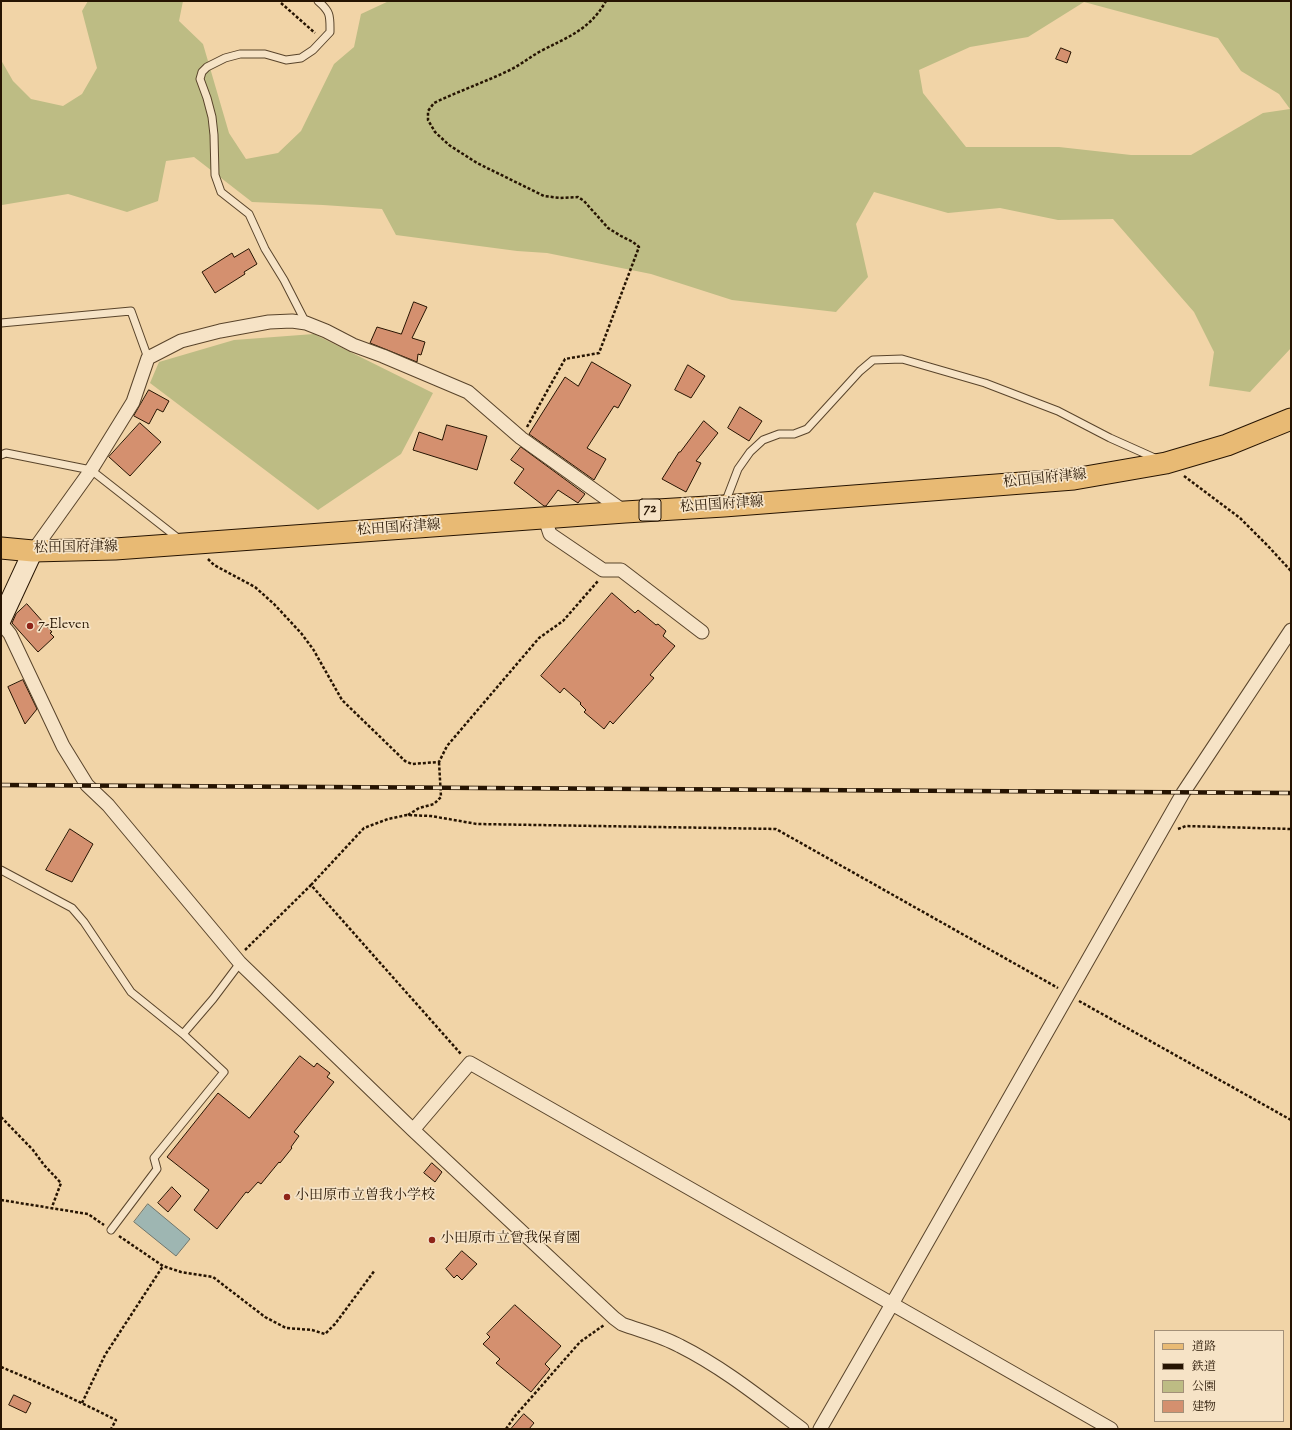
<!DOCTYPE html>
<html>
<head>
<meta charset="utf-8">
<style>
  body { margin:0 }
  #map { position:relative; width:1292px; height:1430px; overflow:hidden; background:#f1d4a7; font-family:"Sorts Mill Goudy","Noto Serif JP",serif }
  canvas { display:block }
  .frame { position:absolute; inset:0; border:2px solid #261402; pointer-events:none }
  .legend { position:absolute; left:1154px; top:1330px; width:130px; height:92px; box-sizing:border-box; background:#f6e3c6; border:1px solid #a39078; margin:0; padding:5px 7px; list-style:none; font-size:12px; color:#261402 }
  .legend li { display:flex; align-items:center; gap:8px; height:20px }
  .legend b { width:20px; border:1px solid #a39078 }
</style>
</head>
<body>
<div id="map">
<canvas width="1292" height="1430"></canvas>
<div class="frame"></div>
<ul class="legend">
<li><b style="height:5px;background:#e8ba74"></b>道路</li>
<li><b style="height:5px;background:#261402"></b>鉄道</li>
<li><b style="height:11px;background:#bdbc84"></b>公園</li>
<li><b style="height:11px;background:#d4906f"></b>建物</li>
</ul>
</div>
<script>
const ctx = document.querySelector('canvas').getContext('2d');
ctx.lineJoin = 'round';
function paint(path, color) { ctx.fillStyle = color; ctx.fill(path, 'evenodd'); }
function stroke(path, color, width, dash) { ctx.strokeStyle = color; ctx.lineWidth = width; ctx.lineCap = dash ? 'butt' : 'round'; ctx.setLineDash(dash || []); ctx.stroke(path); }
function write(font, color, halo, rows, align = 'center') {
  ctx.font = font + ' "Sorts Mill Goudy","Noto Serif JP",serif'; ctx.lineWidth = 3.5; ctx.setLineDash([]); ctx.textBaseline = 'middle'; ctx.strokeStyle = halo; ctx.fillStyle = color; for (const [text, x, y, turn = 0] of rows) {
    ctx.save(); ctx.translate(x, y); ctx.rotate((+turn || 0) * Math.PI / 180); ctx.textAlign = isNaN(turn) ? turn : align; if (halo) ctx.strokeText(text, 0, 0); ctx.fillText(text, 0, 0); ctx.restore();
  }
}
const green = new Path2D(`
  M 88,1 L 183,1 L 179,21 L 203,44 L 229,133 L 246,159 L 278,153 L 301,131 L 334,64 L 354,47 L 361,14 L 389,1 L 1291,1 L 1291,348 L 1250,392 L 1209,386 L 1214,352 L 1194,312 L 1113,219 L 1058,220 L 1000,208 L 948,213 L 874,192 L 856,224 L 868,277 L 836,312 L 732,300 L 651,274 L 547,253 L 517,251 L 396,235 L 382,209 L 323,205 L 252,202 L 194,157 L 166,161 L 158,201 L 127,212 L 68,194 L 2,205 L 1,60 L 13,81 L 31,99 L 63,106 L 82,94 L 97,68 L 82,11 ZM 1084,2 L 1218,38 L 1241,71 L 1279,94 L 1290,109 L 1263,113 L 1191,155 L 1131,155 L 1059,147 L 966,147 L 923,93 L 919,70 L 970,47 L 1028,37 Z
  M 314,334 L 433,393 L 401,454 L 318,510 L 150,383 L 159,362 L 234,340 Z`);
const water = new Path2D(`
  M 148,1204 L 190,1239 L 176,1256 L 134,1222 Z`);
const building = new Path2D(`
  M 1061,48 L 1071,52 L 1067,63 L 1056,59 Z
  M 249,249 L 257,264 L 244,272 L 245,274 L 215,293 L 202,272 L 232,253 L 234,257 Z
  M 414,302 L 427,307 L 412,338 L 425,342 L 421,355 L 418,354 L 417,362 L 370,343 L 377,327 L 401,334 Z
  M 592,362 L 631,385 L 618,408 L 614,406 L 587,448 L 606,459 L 594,480 L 529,434 L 565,377 L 578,386 Z
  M 688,365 L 705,376 L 691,398 L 675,390 Z
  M 149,390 L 169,401 L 163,412 L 157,409 L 149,424 L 134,416 Z
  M 740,407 L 762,421 L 749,441 L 728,428 Z
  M 704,421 L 718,433 L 696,461 L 701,463 L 686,492 L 662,479 L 679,452 L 680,452 Z
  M 140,423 L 161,442 L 130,476 L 109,457 Z
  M 447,425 L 487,436 L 477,470 L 413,450 L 419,432 L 442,440 Z
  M 521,447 L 585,494 L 578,503 L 558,490 L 546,506 L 544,506 L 514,483 L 524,469 L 511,460 Z
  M 612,593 L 635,613 L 638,610 L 656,625 L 658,624 L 666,631 L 663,636 L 675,646 L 650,675 L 654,678 L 613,724 L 610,721 L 604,729 L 584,712 L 586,710 L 580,704 L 581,703 L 564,688 L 560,693 L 541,676 Z
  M 27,604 L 52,632 L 50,633 L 54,637 L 38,652 L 12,623 L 16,614 Z
  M 23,680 L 37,709 L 25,724 L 8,687 Z
  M 70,829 L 93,844 L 72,882 L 46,870 Z
  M 300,1056 L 314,1067 L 317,1063 L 330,1073 L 327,1077 L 334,1082 L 294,1132 L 299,1136 L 291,1147 L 292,1148 L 280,1163 L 279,1162 L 261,1184 L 258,1182 L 248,1193 L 246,1192 L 217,1229 L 194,1210 L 209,1190 L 167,1157 L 218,1093 L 249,1118 Z
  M 432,1163 L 442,1172 L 435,1182 L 424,1173 Z
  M 172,1187 L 181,1196 L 168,1212 L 158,1203 Z
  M 462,1251 L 477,1264 L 462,1280 L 457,1275 L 454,1278 L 446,1269 Z
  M 515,1305 L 561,1346 L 545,1364 L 550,1369 L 531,1392 L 496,1363 L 500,1359 L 483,1344 L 490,1337 L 487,1334 Z
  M 14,1395 L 31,1403 L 26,1413 L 9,1405 Z
  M 524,1414 L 534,1423 L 529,1429 L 511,1429 Z`);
const path = new Path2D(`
  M 281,3 L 315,33
  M 527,427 L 565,359 L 599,353 L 639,247 L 633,242 L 621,236 L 608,228 L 584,201 L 578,197 L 560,198 L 544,196 L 477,163 L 449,145 L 435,132 L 428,120 L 428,111 L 434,103 C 459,91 485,82 510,70 C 520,65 529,58 539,52 C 567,37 589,31 606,1
  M 1184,476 L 1240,518 L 1268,546 L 1291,571
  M 208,559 L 214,565 L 255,587 L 274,604 L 301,633 L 313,649 L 342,700 L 405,761 L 412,764 L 439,762 L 447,746 L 539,638 L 563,621 L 598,581
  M 408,815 L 419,808 L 434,804 L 441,797 L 439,762
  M 1178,829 L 1186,826 L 1291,829
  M 311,885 L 364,828 L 388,819 L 407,815 L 431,816 L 477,824 L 776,829 L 1058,988
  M 245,950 L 311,885 L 461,1054
  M 1079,1001 L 1291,1120
  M 1,1117 L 33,1150 L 44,1165 L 61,1183 L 52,1207
  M 1,1200 L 88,1214 L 104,1225
  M 119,1236 L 163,1266 L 181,1272 L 213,1277 L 265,1317 L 286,1328 L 312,1330 L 325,1334 L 335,1324 L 375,1270
  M 1,1367 C 40,1383 78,1401 116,1420 L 111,1429
  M 82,1403 L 105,1355 L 163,1266
  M 506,1429 L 515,1416 L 580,1342 L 604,1325`);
const lane = new Path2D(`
  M 1,323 L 131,311 L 148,358
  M 306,323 L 284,280 L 265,249 L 249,214 L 221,192 L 215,175 L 214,135 L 212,117 L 207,98 L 200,79 L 202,72 L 207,67 L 225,58 L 240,54 L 265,54 L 286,60 L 301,58 L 313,50 L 330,32 C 330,16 331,12 318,1
  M 1,455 L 6,453 L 91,470 L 179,539
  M 725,503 L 738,469 L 750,452 L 763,440 L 779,434 L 794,434 L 807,429 L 860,371 L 873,360 L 902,359 L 985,383 L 1058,411 L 1110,438 L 1157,459
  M 1,870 L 72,908 L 84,922 L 131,992 L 183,1034 L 224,1072 L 154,1158 L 157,1169 L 111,1230
  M 183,1034 L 213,999 L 240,963`);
const street = new Path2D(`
  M 545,519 L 550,534 L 603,570 L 621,570 L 702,632
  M 33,551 L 91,470 L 133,402 L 148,358 L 181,341 L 220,331 L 269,322 L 292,321 L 306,323 L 326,331 L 353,345 L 383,356 L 468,392 L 521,438 L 625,512
  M 1,623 L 10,634 L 63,746 L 87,785 L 108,805 L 240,963 L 413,1130 L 614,1318 L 622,1324 C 641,1331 662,1336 680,1346 C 724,1368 763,1400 802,1429
  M 413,1130 L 470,1063 L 1111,1429
  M 820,1429 L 892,1304 L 1183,793 L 1291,630`);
const secondary = new Path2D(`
  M 1,620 L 33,551`);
const primary = new Path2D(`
  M 1,548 L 33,551 L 115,549 L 625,512 L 724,506 L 1074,479 L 1166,463 L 1227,445 L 1291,419`);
const rail = new Path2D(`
  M 1,785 L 1291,793`);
const markers = [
  [30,626,4,"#8f2418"],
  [287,1197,4,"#8f2418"],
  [432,1240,4,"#8f2418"]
];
const shields = [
  [650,510,22]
];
const shieldNames = [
  ["72",650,510]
];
const streetNames = [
  ["松田国府津線",1045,480,-6],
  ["松田国府津線",722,506,-4],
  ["松田国府津線",399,529,-4],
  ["松田国府津線",76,549,-1]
];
const poiNames = [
  ["7-Eleven",38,626],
  ["小田原市立曽我小学校",295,1197],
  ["小田原市立曾我保育園",440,1240]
];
paint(green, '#bdbc84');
paint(water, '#9eb6b2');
stroke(water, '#6e756c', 1);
paint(building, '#d4906f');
stroke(building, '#261402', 1);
stroke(lane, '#59442b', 9);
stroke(street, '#59442b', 15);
stroke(secondary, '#261402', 21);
stroke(primary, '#261402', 23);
stroke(path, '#261402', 2.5, [3, 2]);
stroke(lane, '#f6e3c6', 7);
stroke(street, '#f6e3c6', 13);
stroke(secondary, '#f6e3c6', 19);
stroke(primary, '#e8ba74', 21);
stroke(rail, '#261402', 4.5);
stroke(rail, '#f6e3c6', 3, [9]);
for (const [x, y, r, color] of markers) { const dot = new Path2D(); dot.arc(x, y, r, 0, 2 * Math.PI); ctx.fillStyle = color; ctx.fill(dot); stroke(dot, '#f6e3c6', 1.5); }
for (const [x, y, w] of shields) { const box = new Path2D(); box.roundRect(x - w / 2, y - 11, w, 22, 3); ctx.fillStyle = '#f6e3c6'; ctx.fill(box); stroke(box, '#261402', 1); }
write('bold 13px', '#261402', null, shieldNames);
write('14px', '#261402', '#f6e3c6', streetNames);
write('14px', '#261402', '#f6e3c6', poiNames, 'left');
</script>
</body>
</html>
